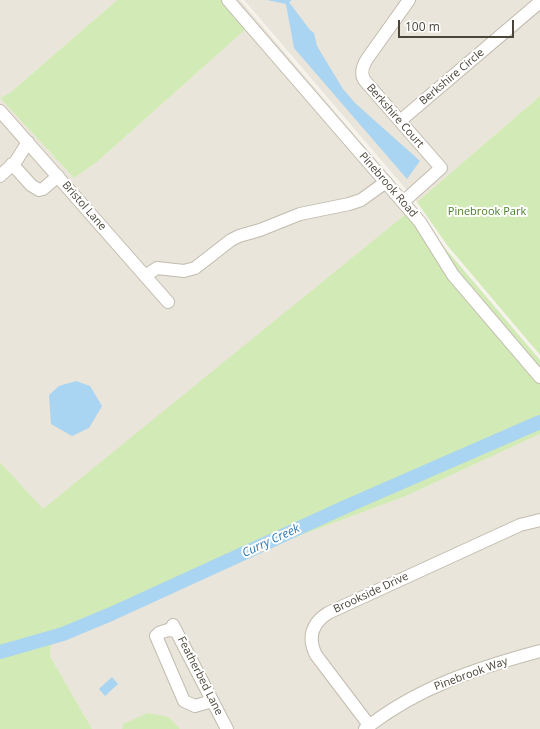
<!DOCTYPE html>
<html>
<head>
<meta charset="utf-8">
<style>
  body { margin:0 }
  #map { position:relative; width:540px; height:729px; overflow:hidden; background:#f6f3ec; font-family:"Open Sans",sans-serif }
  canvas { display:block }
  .scale { position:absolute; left:398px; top:20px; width:116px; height:18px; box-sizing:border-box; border:2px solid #4b4439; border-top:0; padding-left:5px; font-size:12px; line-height:14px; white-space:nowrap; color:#4b4439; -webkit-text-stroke:3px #fff; paint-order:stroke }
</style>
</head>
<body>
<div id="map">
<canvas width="540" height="729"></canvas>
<div class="scale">100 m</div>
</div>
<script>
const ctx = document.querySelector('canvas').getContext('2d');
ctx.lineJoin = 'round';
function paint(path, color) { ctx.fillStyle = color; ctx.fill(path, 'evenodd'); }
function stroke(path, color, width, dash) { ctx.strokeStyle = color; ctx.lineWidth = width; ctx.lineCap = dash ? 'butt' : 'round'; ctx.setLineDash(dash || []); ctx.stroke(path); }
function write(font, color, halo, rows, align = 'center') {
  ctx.font = font + ' "Open Sans",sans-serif'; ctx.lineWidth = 4; ctx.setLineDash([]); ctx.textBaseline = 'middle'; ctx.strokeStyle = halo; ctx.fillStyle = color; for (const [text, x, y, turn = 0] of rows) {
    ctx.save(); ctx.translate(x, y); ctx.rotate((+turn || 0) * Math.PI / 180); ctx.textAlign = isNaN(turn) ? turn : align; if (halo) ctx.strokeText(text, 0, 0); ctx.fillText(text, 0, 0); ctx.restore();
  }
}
const residential = new Path2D(`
  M 0,0 L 117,0 L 11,92 L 0,98 L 74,178 L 97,162 L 247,28 L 405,215 L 43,510 L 0,462 Z
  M 234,0 L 240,0 L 415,206 L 413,208 Z
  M 244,0 L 540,0 L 540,96 L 417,202 Z
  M 540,434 L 540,647 L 367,722 L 358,729 L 180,729 L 169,717 L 123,724 L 122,729 L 92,729 L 50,656 L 51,645 L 248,555 L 406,496 Z
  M 540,656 L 540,729 L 372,729 L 392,715 L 449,684 Z`);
const green = new Path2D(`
  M 117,0 L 223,0 L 247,28 L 97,162 L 74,178 L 0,98 L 11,92 Z
  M 540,96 L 540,355 L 447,245 L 417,202 Z
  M 415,206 L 444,247 L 540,360 L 540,370 L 456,273 L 413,208 Z
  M 407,213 L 540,383 L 540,434 L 406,496 L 248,555 L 51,645 L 50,656 L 92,729 L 0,729 L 0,462 L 43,509 Z
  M 148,713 L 169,717 L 180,729 L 122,729 L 123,724 Z`);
const water = new Path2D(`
  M 267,0 L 292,0 L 289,2 L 310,30 L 314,33 L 317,46 L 343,89 L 355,103 L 420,161 L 407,179 L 294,48 L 286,4 Z
  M 76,381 L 90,386 L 102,406 L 89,428 L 72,436 L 51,424 L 49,395 L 59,386 Z
  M 112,677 L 118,684 L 105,696 L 99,689 Z`);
const river = new Path2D(`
  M 0,652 L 63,634 L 111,614 L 345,507 L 540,422`);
const minor = new Path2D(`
  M 228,0 L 420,222 L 453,275 L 540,377
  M 0,111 L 168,302
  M 400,121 L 540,2
  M 12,164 L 31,185 L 39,190 L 43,189 L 58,176
  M 0,176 L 16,161 L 28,142
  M 403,202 L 441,168 L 365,81 C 360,74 362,67 367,59 L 409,0
  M 145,276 L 157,268 L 184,271 L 195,268 L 231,240 L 239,236 L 260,230 L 300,214 L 349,204 L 361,200 L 386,182
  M 173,625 L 227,729
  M 176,631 L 168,630 L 159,633 L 156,636 L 184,701 L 195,706 L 212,701
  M 369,725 L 316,655 C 307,637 312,623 328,613 L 520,525 L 540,520
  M 365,729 C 416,688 477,668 540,651`);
const streetNames = [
  ["Berkshire Circle",452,77,-40],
  ["Berkshire Court",395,116,49],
  ["Pinebrook Road",388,185,49],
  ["Bristol Lane",84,206,49],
  ["Brookside Drive",371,593,-25],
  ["Pinebrook Way",471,674,-20],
  ["Featherbed Lane",200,676,63]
];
const parkNames = [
  ["Pinebrook Park",487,212]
];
const waterNames = [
  ["Curry Creek",271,541,-25]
];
paint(residential, '#eae5da');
paint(green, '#d2eab5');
paint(water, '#a9d4f2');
stroke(river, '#a9d4f2', 14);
stroke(minor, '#c2bbae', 14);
stroke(minor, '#fff', 12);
write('11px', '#4b4439', '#fff', streetNames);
write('11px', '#4a7f2a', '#fff', parkNames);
write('italic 12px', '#2e7ab2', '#fff', waterNames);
</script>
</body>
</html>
